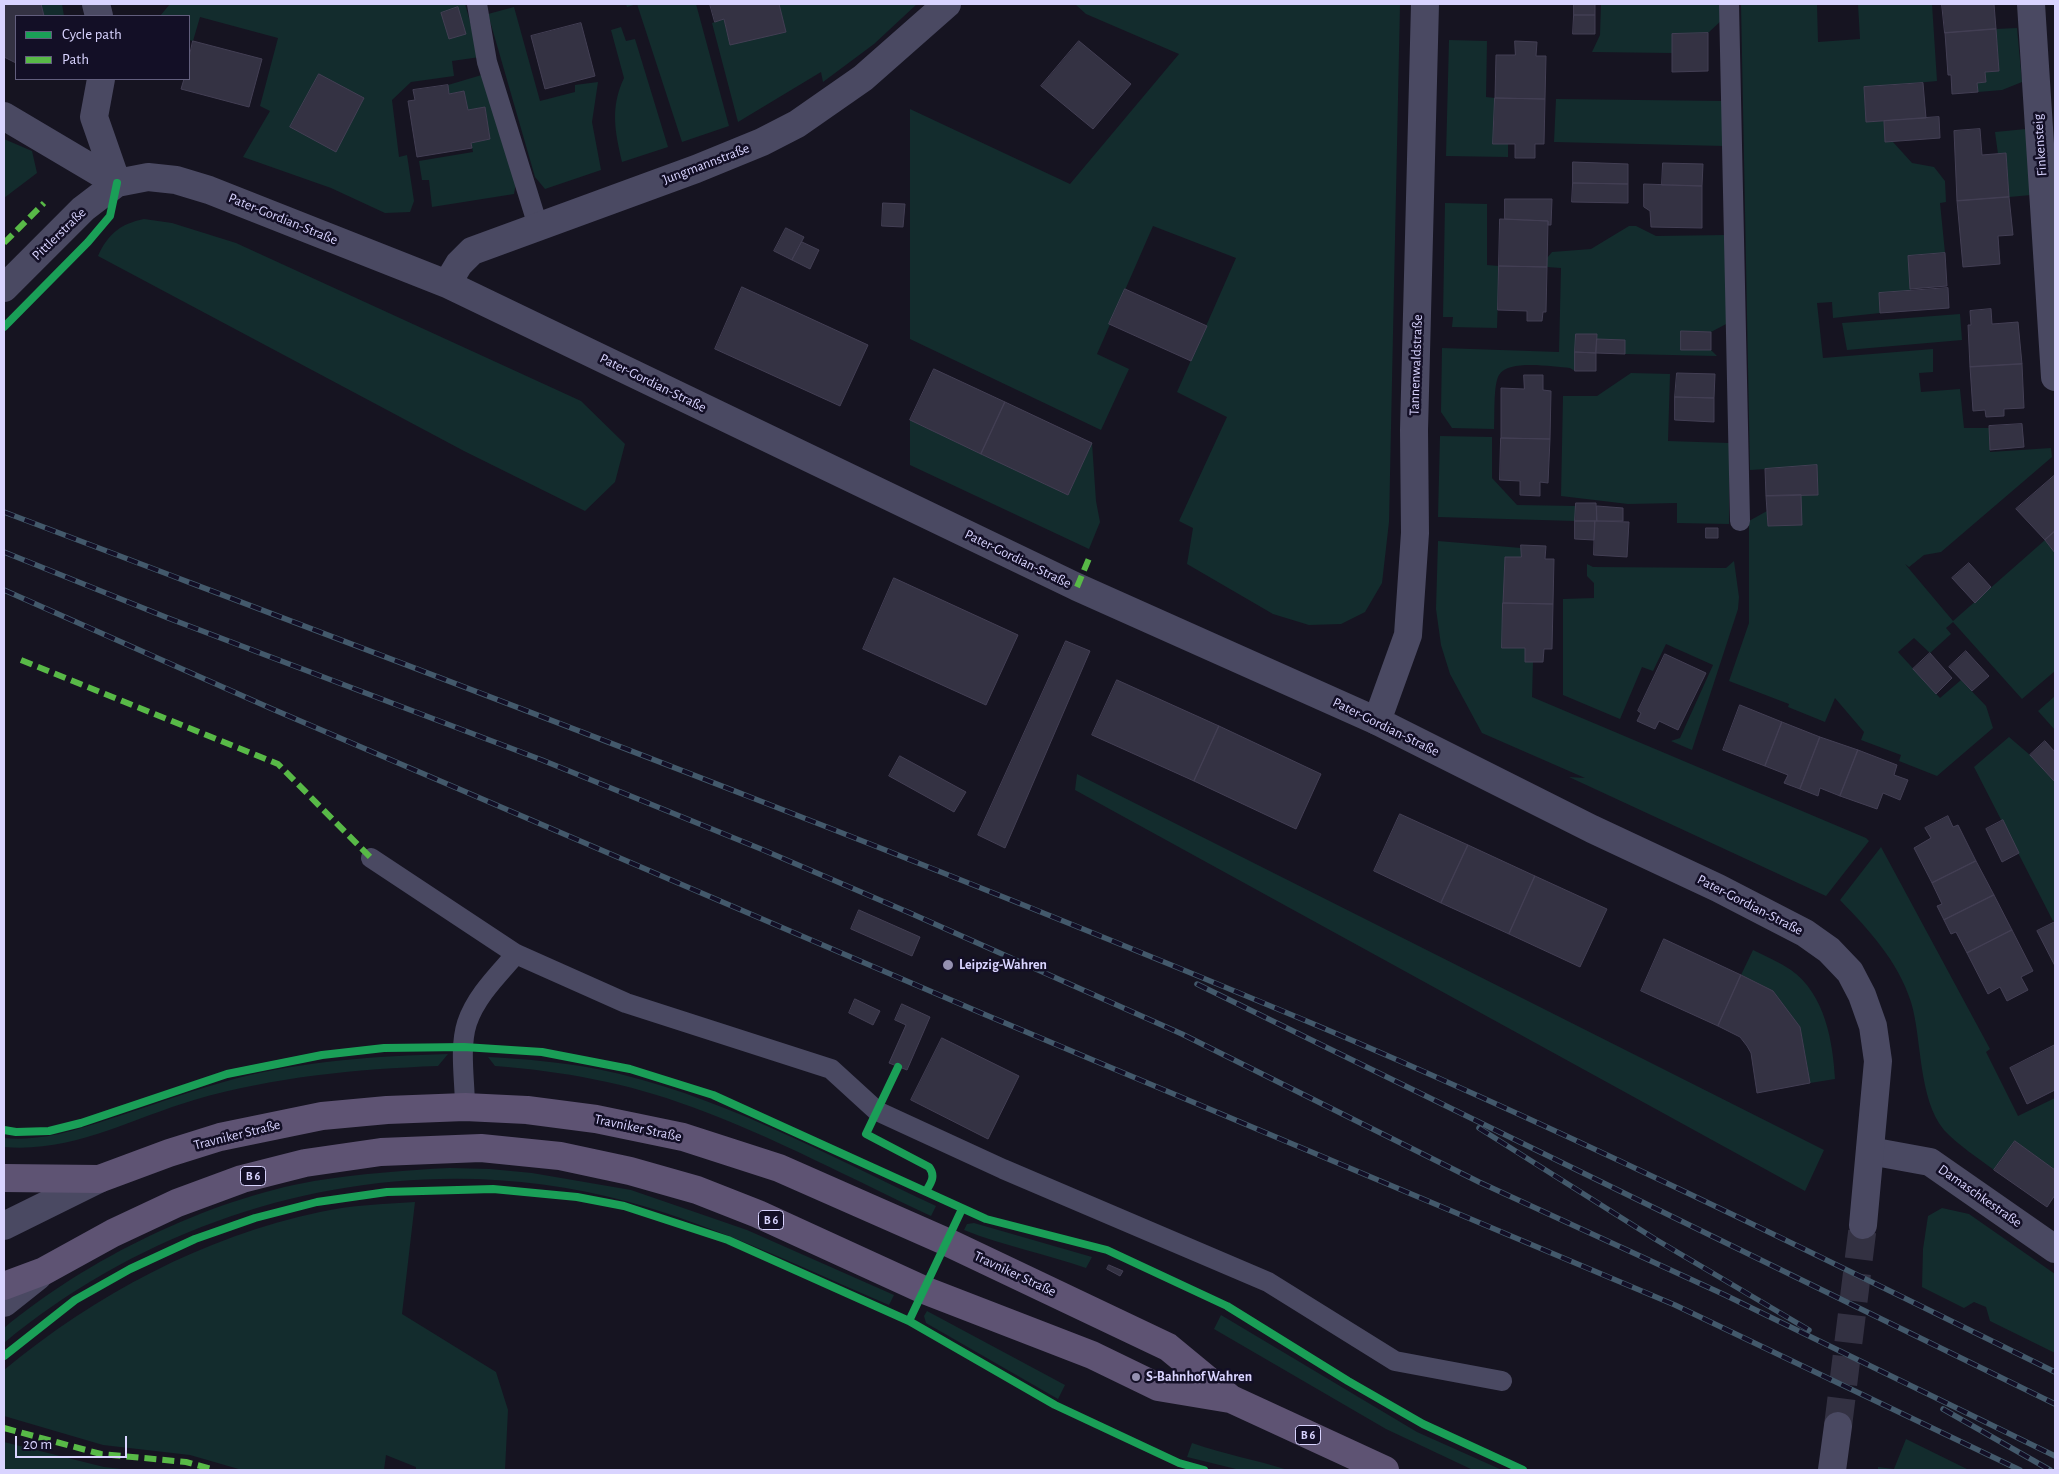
<!DOCTYPE html>
<html>
<head>
<meta charset="utf-8">
<style>
  body { margin:0 }
  #map { position:relative; width:2059px; height:1474px; overflow:hidden; background:#161421; font-family:"Alegreya Sans",sans-serif }
  canvas { display:block }
  .frame { position:absolute; inset:0; border:5px solid #d9d4ff; pointer-events:none }
  .legend { position:absolute; left:15px; top:15px; width:175px; height:65px; box-sizing:border-box; background:#130f26; border:1px solid #625e7d; margin:0; padding:6px 9px; list-style:none; font-size:15px; color:#d9d4ff }
  .legend li { display:flex; align-items:center; gap:10px; height:25px }
  .legend b { width:25px; border:1px solid #625e7d }
  .scale { position:absolute; left:15px; top:1436px; width:112px; height:22px; box-sizing:border-box; border:2px solid #d9d4ff; border-top:0; padding-left:6px; font-size:15px; line-height:18px; white-space:nowrap; color:#d9d4ff; -webkit-text-stroke:4px #130f26; paint-order:stroke }
</style>
</head>
<body>
<div id="map">
<canvas width="2059" height="1474"></canvas>
<div class="frame"></div>
<ul class="legend">
<li><b style="height:6px;background:#1a9f57"></b>Cycle path</li>
<li><b style="height:6px;background:#58b947"></b>Path</li>
</ul>
<div class="scale">20 m</div>
</div>
<script>
const ctx = document.querySelector('canvas').getContext('2d');
ctx.lineJoin = 'round';
function paint(path, color) { ctx.fillStyle = color; ctx.fill(path, 'evenodd'); }
function stroke(path, color, width, dash) { ctx.strokeStyle = color; ctx.lineWidth = width; ctx.lineCap = dash ? 'butt' : 'round'; ctx.setLineDash(dash || []); ctx.stroke(path); }
function write(font, color, halo, rows, align = 'center') {
  ctx.font = font + ' "Alegreya Sans",sans-serif'; ctx.lineWidth = 5; ctx.setLineDash([]); ctx.textBaseline = 'middle'; ctx.strokeStyle = halo; ctx.fillStyle = color; for (const [text, x, y, turn = 0] of rows) {
    ctx.save(); ctx.translate(x, y); ctx.rotate((+turn || 0) * Math.PI / 180); ctx.textAlign = isNaN(turn) ? turn : align; if (halo) ctx.strokeText(text, 0, 0); ctx.fillText(text, 0, 0); ctx.restore();
  }
}
const green = new Path2D(`
  M 41,4 L 62,4 L 64,16 L 44,16 Z
  M 170,4 L 465,4 L 480,57 L 452,61 L 454,76 L 411,82 L 392,100 L 399,157 L 407,155 L 414,201 L 410,212 L 385,213 L 331,188 L 243,157 L 270,111 L 260,106 L 278,38 L 200,17 L 193,41 L 189,40 L 189,16 L 160,16 Z
  M 626,4 L 696,4 L 729,126 L 682,142 L 637,4 L 627,7 Z
  M 779,4 L 917,4 L 874,44 L 823,82 L 821,72 L 738,122 L 712,23 L 724,19 L 730,44 L 786,32 Z
  M 1075,4 L 1400,4 L 1389,522 L 1382,583 L 1365,612 L 1341,624 L 1309,625 L 1273,614 L 1187,564 L 1193,528 L 1179,521 L 1227,417 L 1177,392 L 1236,258 L 1153,226 L 1097,354 L 1129,369 L 1101,430 L 910,339 L 910,109 L 1070,184 L 1179,54 L 1086,14 Z
  M 1601,4 L 1722,4 L 1723,19 L 1708,33 L 1672,53 L 1592,52 L 1600,35 Z
  M 1741,4 L 1817,4 L 1818,42 L 1860,39 L 1858,4 L 1932,4 L 1937,81 L 1864,88 L 1866,122 L 1884,121 L 1885,142 L 1893,142 L 1912,163 L 1934,167 L 1945,181 L 1946,202 L 1940,203 L 1945,253 L 1908,256 L 1911,291 L 1879,293 L 1880,313 L 1833,318 L 1832,302 L 1817,303 L 1823,358 L 1933,349 L 1933,372 L 1919,373 L 1921,392 L 1960,389 L 1964,428 L 1989,428 L 1990,452 L 2051,448 L 2052,457 L 1941,552 L 1924,555 L 1909,567 L 1905,564 L 1953,621 L 2045,540 L 2055,553 L 2055,671 L 2022,699 L 1953,622 L 1946,628 L 1951,634 L 1930,653 L 1914,638 L 1898,652 L 1940,698 L 1961,680 L 1986,706 L 1993,728 L 1937,776 L 1899,761 L 1901,755 L 1861,740 L 1864,732 L 1835,698 L 1825,722 L 1788,707 L 1789,704 L 1729,681 L 1749,623 L 1749,521 L 1767,511 L 1768,526 L 1801,525 L 1801,495 L 1818,494 L 1817,466 L 1750,470 Z
  M 514,7 L 540,101 L 575,92 L 575,85 L 598,82 L 592,122 L 601,170 L 545,189 L 535,177 L 488,14 Z
  M 621,27 L 626,41 L 635,39 L 668,147 L 622,162 C 615,131 610,108 624,78 L 611,30 Z
  M 2017,28 L 2022,82 L 2002,90 L 1978,92 L 1977,83 L 1986,82 L 1985,72 L 1999,71 L 1996,29 Z
  M 1449,40 L 1487,41 L 1486,97 L 1495,98 L 1494,143 L 1508,144 L 1508,157 L 1446,156 Z
  M 485,74 L 516,183 L 514,194 L 432,207 L 429,180 L 422,180 L 419,161 L 473,152 L 471,143 L 490,139 L 485,107 L 468,110 L 464,91 L 449,94 L 448,85 Z
  M 1556,99 L 1724,101 L 1725,146 L 1554,142 Z
  M 2026,129 L 2031,195 L 2009,197 L 2006,153 L 1998,154 L 1995,132 Z
  M 4,139 L 32,151 L 37,173 L 4,198 Z
  M 1445,203 L 1487,204 L 1487,265 L 1499,266 L 1497,328 L 1452,327 L 1453,317 L 1443,317 Z
  M 144,219 L 172,223 L 236,243 L 581,401 L 625,444 L 615,482 L 585,511 L 464,451 L 98,256 C 108,234 120,224 144,219 Z
  M 1629,226 L 1636,226 L 1656,236 L 1726,235 L 1728,323 L 1711,332 L 1682,331 L 1681,350 L 1711,350 L 1717,356 L 1625,354 L 1625,340 L 1597,339 L 1596,334 L 1576,334 L 1575,371 L 1570,368 C 1553,367 1509,359 1499,375 C 1493,385 1495,417 1494,429 L 1452,428 L 1441,412 L 1442,348 L 1559,352 L 1561,268 L 1547,267 L 1547,258 L 1552,252 L 1591,249 Z
  M 1960,314 L 1962,340 L 1847,350 L 1842,323 Z
  M 1631,373 L 1670,374 L 1668,441 L 1729,443 L 1729,524 L 1677,523 L 1677,503 L 1628,504 L 1561,496 L 1563,396 L 1597,396 Z
  M 910,420 L 1068,495 L 1092,443 L 1096,501 L 1100,522 L 1089,549 L 910,465 Z
  M 1440,436 L 1492,437 L 1492,478 L 1517,505 L 1576,506 L 1575,521 L 1438,517 Z
  M 1438,541 L 1521,548 L 1521,557 L 1505,557 L 1503,648 L 1525,648 L 1525,661 L 1533,662 L 1532,697 L 1866,838 L 1869,841 L 1826,896 L 1569,777 L 1585,778 L 1482,733 L 1450,674 L 1441,645 L 1436,609 Z
  M 1734,561 L 1739,597 L 1738,609 L 1692,750 L 1671,741 L 1680,738 L 1713,665 L 1666,644 L 1653,671 L 1642,667 L 1620,719 L 1563,695 L 1563,599 L 1594,598 L 1594,583 L 1587,576 L 1587,564 L 1593,567 L 1726,568 Z
  M 2055,696 L 2055,730 L 2038,711 Z
  M 2009,737 L 2030,755 L 2055,782 L 2055,920 L 2053,921 L 1974,767 Z
  M 1077,774 L 1824,1150 L 1805,1191 L 1075,790 Z
  M 1881,847 L 1990,1049 L 1986,1052 L 2018,1116 L 2055,1098 L 2055,1170 L 2015,1141 L 1994,1170 C 1978,1158 1958,1145 1944,1130 C 1918,1099 1922,1038 1911,1002 C 1898,961 1869,930 1840,900 Z
  M 1753,950 C 1765,956 1779,962 1791,970 C 1825,994 1833,1042 1835,1079 L 1810,1083 L 1800,1027 L 1773,991 L 1741,975 Z
  M 448,1054 L 438,1066 C 356,1069 273,1077 194,1100 C 130,1119 72,1153 4,1147 L 4,1138 C 47,1142 85,1127 125,1114 C 161,1102 197,1089 234,1079 C 303,1061 376,1056 448,1054 Z
  M 488,1057 C 525,1059 561,1062 597,1069 C 714,1092 829,1156 936,1206 L 931,1216 C 852,1179 774,1137 692,1107 C 628,1083 562,1071 495,1066 Z
  M 450,1168 L 490,1169 L 532,1173 L 631,1190 L 747,1230 L 894,1295 L 889,1305 C 803,1268 719,1227 629,1202 C 412,1142 175,1201 4,1343 L 4,1328 C 87,1259 207,1200 314,1181 C 359,1174 405,1170 450,1168 Z
  M 415,1202 L 402,1314 L 496,1372 L 508,1410 L 505,1470 L 416,1470 L 416,1467 L 386,1455 L 384,1470 L 242,1470 L 190,1455 L 103,1445 L 4,1416 L 4,1370 C 96,1294 203,1237 320,1212 C 351,1205 383,1204 415,1202 Z
  M 1942,1208 L 1969,1214 L 2055,1274 L 2055,1353 L 1990,1321 L 1986,1307 L 1974,1302 L 1964,1308 L 1922,1287 L 1923,1249 L 1928,1216 Z
  M 974,1223 L 1092,1257 L 1086,1268 C 1046,1254 1004,1246 964,1230 L 967,1224 Z
  M 927,1311 L 1065,1385 L 1058,1399 L 926,1323 L 924,1316 Z
  M 1221,1315 L 1417,1432 L 1502,1470 L 1473,1470 L 1386,1429 L 1214,1329 Z
  M 1906,1439 L 1969,1470 L 1878,1470 L 1878,1467 L 1894,1469 Z
  M 4,1442 L 104,1467 L 130,1470 L 4,1470 Z
  M 1192,1443 C 1224,1454 1256,1460 1288,1470 L 1240,1470 L 1187,1457 Z`);
const building = new Path2D(`
  M 4,4 L 41,4 L 44,16 L 16,16 L 16,63 L 4,57 Z
  M 710,4 L 779,4 L 786,32 L 730,45 L 724,19 L 715,22 Z
  M 1574,4 L 1595,4 L 1595,15 L 1574,15 Z
  M 1942,4 L 1994,4 L 1996,29 L 1945,33 Z
  M 458,7 L 466,34 L 449,39 L 441,13 Z
  M 1574,15 L 1595,15 L 1595,34 L 1573,34 Z
  M 581,23 L 595,76 L 545,89 L 531,36 Z
  M 1996,29 L 1999,71 L 1985,72 L 1986,82 L 1977,83 L 1978,92 L 1952,94 L 1951,75 L 1948,75 L 1945,33 Z
  M 1708,33 L 1708,71 L 1672,72 L 1672,34 Z
  M 193,41 L 262,59 L 249,107 L 181,89 L 184,79 L 189,79 L 189,58 Z
  M 1079,41 L 1131,84 L 1093,129 L 1041,86 Z
  M 1515,41 L 1537,42 L 1536,56 L 1546,56 L 1545,99 L 1495,98 L 1496,55 L 1515,55 Z
  M 319,74 L 364,98 L 336,152 L 290,127 Z
  M 1923,83 L 1926,118 L 1866,122 L 1864,87 Z
  M 448,85 L 449,94 L 464,91 L 468,110 L 485,107 L 490,139 L 471,143 L 472,148 L 417,157 L 408,101 L 415,100 L 413,90 Z
  M 1495,98 L 1545,99 L 1544,144 L 1535,144 L 1535,158 L 1515,158 L 1515,144 L 1493,144 Z
  M 1939,117 L 1940,138 L 1885,142 L 1884,121 Z
  M 1980,129 L 1982,155 L 2006,153 L 2009,197 L 1957,201 L 1954,131 Z
  M 1573,162 L 1628,164 L 1628,184 L 1573,183 Z
  M 1663,163 L 1703,164 L 1702,186 L 1662,185 Z
  M 1573,183 L 1628,184 L 1628,203 L 1572,202 Z
  M 1644,184 L 1702,186 L 1702,228 L 1651,227 L 1650,211 L 1644,207 Z
  M 2009,197 L 2013,235 L 1998,236 L 2000,264 L 1963,267 L 1957,201 Z
  M 1505,199 L 1552,199 L 1551,225 L 1548,225 L 1548,221 L 1505,219 Z
  M 883,203 L 905,204 L 903,227 L 882,226 Z
  M 1500,219 L 1548,221 L 1547,267 L 1499,266 Z
  M 786,228 L 804,237 L 792,260 L 774,251 Z
  M 802,242 L 819,250 L 810,269 L 792,260 Z
  M 1945,253 L 1947,286 L 1910,289 L 1908,256 Z
  M 1499,266 L 1547,267 L 1546,312 L 1543,312 L 1542,321 L 1527,321 L 1527,311 L 1498,310 Z
  M 742,287 L 868,345 L 840,406 L 715,349 Z
  M 1948,288 L 1949,308 L 1880,313 L 1879,293 Z
  M 1125,289 L 1207,326 L 1191,361 L 1109,324 Z
  M 1991,309 L 1992,324 L 2018,322 L 2022,364 L 1970,367 L 1968,325 L 1971,325 L 1970,311 Z
  M 1681,331 L 1711,332 L 1711,350 L 1681,350 Z
  M 1576,334 L 1597,334 L 1596,353 L 1575,352 Z
  M 1597,339 L 1625,340 L 1625,354 L 1596,353 Z
  M 1575,352 L 1596,353 L 1596,371 L 1575,371 Z
  M 2022,364 L 2024,408 L 2004,409 L 2004,416 L 1986,417 L 1985,410 L 1973,411 L 1970,367 Z
  M 934,369 L 1005,402 L 981,454 L 910,420 Z
  M 1677,373 L 1715,374 L 1714,398 L 1675,397 Z
  M 1524,375 L 1543,375 L 1543,390 L 1551,391 L 1550,439 L 1501,438 L 1501,388 L 1524,389 Z
  M 1675,397 L 1714,398 L 1714,422 L 1675,420 Z
  M 1005,402 L 1092,443 L 1068,495 L 981,454 Z
  M 2022,424 L 2024,447 L 1990,450 L 1989,426 Z
  M 1501,438 L 1550,439 L 1548,483 L 1540,482 L 1540,496 L 1520,495 L 1520,481 L 1500,480 Z
  M 1817,465 L 1818,495 L 1766,496 L 1765,469 Z
  M 2055,475 L 2055,531 L 2045,540 L 2016,509 Z
  M 1801,495 L 1802,525 L 1768,526 L 1766,496 Z
  M 1576,503 L 1596,503 L 1597,521 L 1575,521 Z
  M 1597,506 L 1623,508 L 1623,521 L 1597,521 Z
  M 1575,521 L 1595,521 L 1594,540 L 1575,539 Z
  M 1595,521 L 1629,522 L 1627,557 L 1594,555 Z
  M 1706,528 L 1718,528 L 1718,538 L 1706,538 Z
  M 2055,531 L 2055,553 L 2045,540 Z
  M 1521,545 L 1546,546 L 1545,559 L 1554,559 L 1553,604 L 1503,603 L 1505,557 L 1521,557 Z
  M 1969,563 L 1991,587 L 1975,603 L 1952,578 Z
  M 894,578 L 1018,635 L 986,705 L 863,649 Z
  M 1503,603 L 1553,604 L 1552,649 L 1544,649 L 1543,662 L 1525,662 L 1525,648 L 1502,648 Z
  M 1066,641 L 1090,651 L 1005,848 L 978,835 Z
  M 1966,651 L 1989,676 L 1972,691 L 1949,667 Z
  M 1930,653 L 1952,678 L 1936,694 L 1913,669 Z
  M 1665,654 L 1706,673 L 1678,730 L 1659,721 L 1655,729 L 1637,721 L 1641,713 L 1638,711 Z
  M 1117,680 L 1219,726 L 1194,781 L 1092,735 Z
  M 1740,705 L 1782,722 L 1765,766 L 1723,750 Z
  M 1782,722 L 1820,737 L 1800,789 L 1784,783 L 1788,775 L 1765,766 Z
  M 1219,726 L 1321,774 L 1296,829 L 1194,781 Z
  M 1820,737 L 1858,750 L 1840,796 L 1820,788 L 1818,796 L 1800,789 Z
  M 2045,741 L 2055,752 L 2055,782 L 2030,755 Z
  M 1858,750 L 1897,765 L 1894,775 L 1908,780 L 1900,800 L 1883,793 L 1877,809 L 1840,796 Z
  M 900,756 L 966,792 L 954,812 L 889,776 Z
  M 1400,814 L 1468,845 L 1441,903 L 1374,871 Z
  M 1948,816 L 1953,827 L 1958,825 L 1976,861 L 1932,883 L 1914,848 L 1931,838 L 1925,828 Z
  M 2003,820 L 2019,853 L 2002,862 L 1986,829 Z
  M 1468,845 L 1535,876 L 1509,934 L 1441,903 Z
  M 1976,861 L 1994,895 L 1944,920 L 1937,906 L 1942,904 L 1932,883 Z
  M 1535,876 L 1607,909 L 1580,967 L 1509,934 Z
  M 1994,895 L 2012,930 L 1967,953 L 1956,932 L 1951,934 L 1944,920 Z
  M 859,910 L 920,937 L 912,956 L 851,929 Z
  M 2055,922 L 2055,966 L 2037,931 Z
  M 2012,930 L 2033,971 L 2021,977 L 2028,990 L 2007,1001 L 2000,987 L 1988,994 L 1967,953 Z
  M 1664,939 L 1741,975 L 1718,1026 L 1641,991 Z
  M 1741,975 L 1773,991 L 1800,1027 L 1810,1083 L 1757,1093 L 1751,1053 L 1747,1046 L 1740,1037 L 1718,1026 Z
  M 855,999 L 880,1011 L 873,1025 L 849,1013 Z
  M 902,1004 L 930,1017 L 907,1070 L 889,1063 L 906,1025 L 895,1020 Z
  M 942,1038 L 1019,1076 L 988,1139 L 911,1100 Z
  M 2055,1045 L 2055,1090 L 2027,1104 L 2010,1068 Z
  M 2015,1141 L 2055,1170 L 2055,1195 L 2047,1207 L 1994,1170 Z
  M 1109,1265 L 1123,1271 L 1120,1276 L 1107,1269 Z`);
const tertiaryTunnel = new Path2D(`
  M 1838,1426 L 1863,1225`);
const service = new Path2D(`
  M 477,4 L 487,62 L 538,226
  M 1729,4 L 1740,521
  M 371,858 L 516,954 L 626,1003 L 831,1069 L 877,1111 L 1003,1169 L 1268,1282 L 1395,1361 L 1502,1381
  M 465,1107 C 465,1081 459,1048 467,1023 C 476,996 498,975 516,954`);
const minor = new Path2D(`
  M 96,4 L 99,16
  M 2031,4 L 2055,377
  M 101,79 L 94,117 L 117,183
  M 4,116 L 117,183 L 148,177 L 176,180 L 209,190 L 447,284 L 1077,587 L 1377,721
  M 447,284 L 459,264 L 472,251 L 696,169 L 762,142 L 797,124 L 863,78 L 947,4
  M 4,288 L 83,209 L 117,183
  M 1870,1151 L 1930,1162 L 2055,1249
  M 4,1226 L 99,1179
  M 4,1303 L 38,1276`);
const tertiary = new Path2D(`
  M 1425,4 L 1414,430 L 1415,533 L 1408,635 L 1377,721 L 1592,829 L 1718,888 L 1805,933 L 1829,950 L 1850,972 L 1862,995 L 1873,1026 L 1878,1061 L 1863,1225
  M 1832,1470 L 1838,1426`);
const primary = new Path2D(`
  M 4,1178 L 99,1179 L 169,1153 L 220,1137 L 322,1116 L 387,1110 L 465,1107 L 527,1110 L 596,1119 L 683,1137 L 779,1168 L 947,1242 L 1168,1347 L 1231,1399 L 1385,1470
  M 4,1286 L 44,1271 L 113,1233 L 177,1203 L 242,1179 L 305,1163 L 381,1152 L 481,1148 L 560,1156 L 630,1171 L 697,1190 L 758,1214 L 924,1290 L 1092,1355 L 1158,1387 L 1230,1399`);
const rail = new Path2D(`
  M 4,512 C 443,679 883,843 1316,1025 C 1567,1131 1811,1252 2055,1372
  M 4,552 L 168,618 L 542,760 L 761,849 L 910,913 L 1182,1034 L 1479,1182 L 1725,1295 L 2055,1456
  M 4,590 L 270,708 L 986,1015 L 1675,1305 L 2020,1470
  M 1197,984 L 2055,1404
  M 1479,1128 L 1655,1239 L 1809,1330
  M 1943,1409 L 2050,1470`);
const quiet = new Path2D(`
  M 4,243 L 44,203
  M 1077,587 L 1090,556
  M 21,660 L 278,764 L 371,858
  M 4,1428 L 101,1454 L 186,1462 L 215,1470`);
const cycleway = new Path2D(`
  M 4,327 L 88,242 L 110,216 L 117,183
  M 898,1067 L 866,1134 L 929,1167 C 936,1176 931,1183 926,1191
  M 4,1130 L 16,1132 L 49,1131 L 81,1123 L 227,1074 L 322,1055 L 384,1048 L 464,1047 L 542,1052 L 630,1069 L 713,1095 L 986,1219 L 1107,1250 L 1227,1306 L 1348,1381 L 1423,1424 L 1523,1470
  M 909,1321 L 962,1209
  M 4,1356 L 75,1300 L 130,1269 L 195,1239 L 255,1218 L 317,1202 L 387,1192 L 493,1189 L 577,1197 L 624,1206 L 728,1240 L 909,1321 L 1055,1405 L 1179,1463 L 1204,1470`);
const markers = [
  [948,965,6,"#9591b1"],
  [1136,1377,5,"#9591b1"]
];
const shields = [
  [253,1176,25],
  [771,1220,25],
  [1308,1435,25]
];
const shieldNames = [
  ["B 6",253,1176],
  ["B 6",771,1220],
  ["B 6",1308,1435]
];
const streetNames = [
  ["Finkensteig",2040,145,-94],
  ["Jungmannstraße",706,164,-21],
  ["Pater-Gordian-Straße",283,219,22],
  ["Pittlerstraße",59,234,-44],
  ["Tannenwaldstraße",1416,365,-88],
  ["Pater-Gordian-Straße",653,383,26],
  ["Pater-Gordian-Straße",1018,559,26],
  ["Pater-Gordian-Straße",1386,727,26],
  ["Pater-Gordian-Straße",1750,905,27],
  ["Travniker Straße",638,1128,12],
  ["Travniker Straße",237,1135,-14],
  ["Damaschkestraße",1980,1196,35],
  ["Travniker Straße",1015,1274,25]
];
const poiNames = [
  ["Leipzig-Wahren",959,965],
  ["S-Bahnhof Wahren",1146,1377]
];
paint(green, '#132c2d');
paint(building, '#343243');
stroke(building, '#433f54', 1);
stroke(tertiaryTunnel, '#333142', 28, [28, 14]);
stroke(service, '#4a4962', 20);
stroke(minor, '#4a4962', 28);
stroke(tertiary, '#4a4962', 28);
stroke(primary, '#5e5373', 28);
stroke(rail, '#43596b', 5.5);
stroke(rail, '#130f26', 4, [11]);
stroke(quiet, '#58b947', 6, [12, 6]);
stroke(cycleway, '#1a9f57', 8);
for (const [x, y, r, color] of markers) { const dot = new Path2D(); dot.arc(x, y, r, 0, 2 * Math.PI); ctx.fillStyle = color; ctx.fill(dot); stroke(dot, '#130f26', 2); }
for (const [x, y, w] of shields) { const box = new Path2D(); box.roundRect(x - w / 2, y - 9.5, w, 19, 4); ctx.fillStyle = '#130f26'; ctx.fill(box); stroke(box, '#d9d4ff', 1); }
write('bold 12px', '#d9d4ff', null, shieldNames);
write('14px', '#d9d4ff', '#130f26', streetNames);
write('bold 14px', '#d9d4ff', '#130f26', poiNames, 'left');
</script>
</body>
</html>
